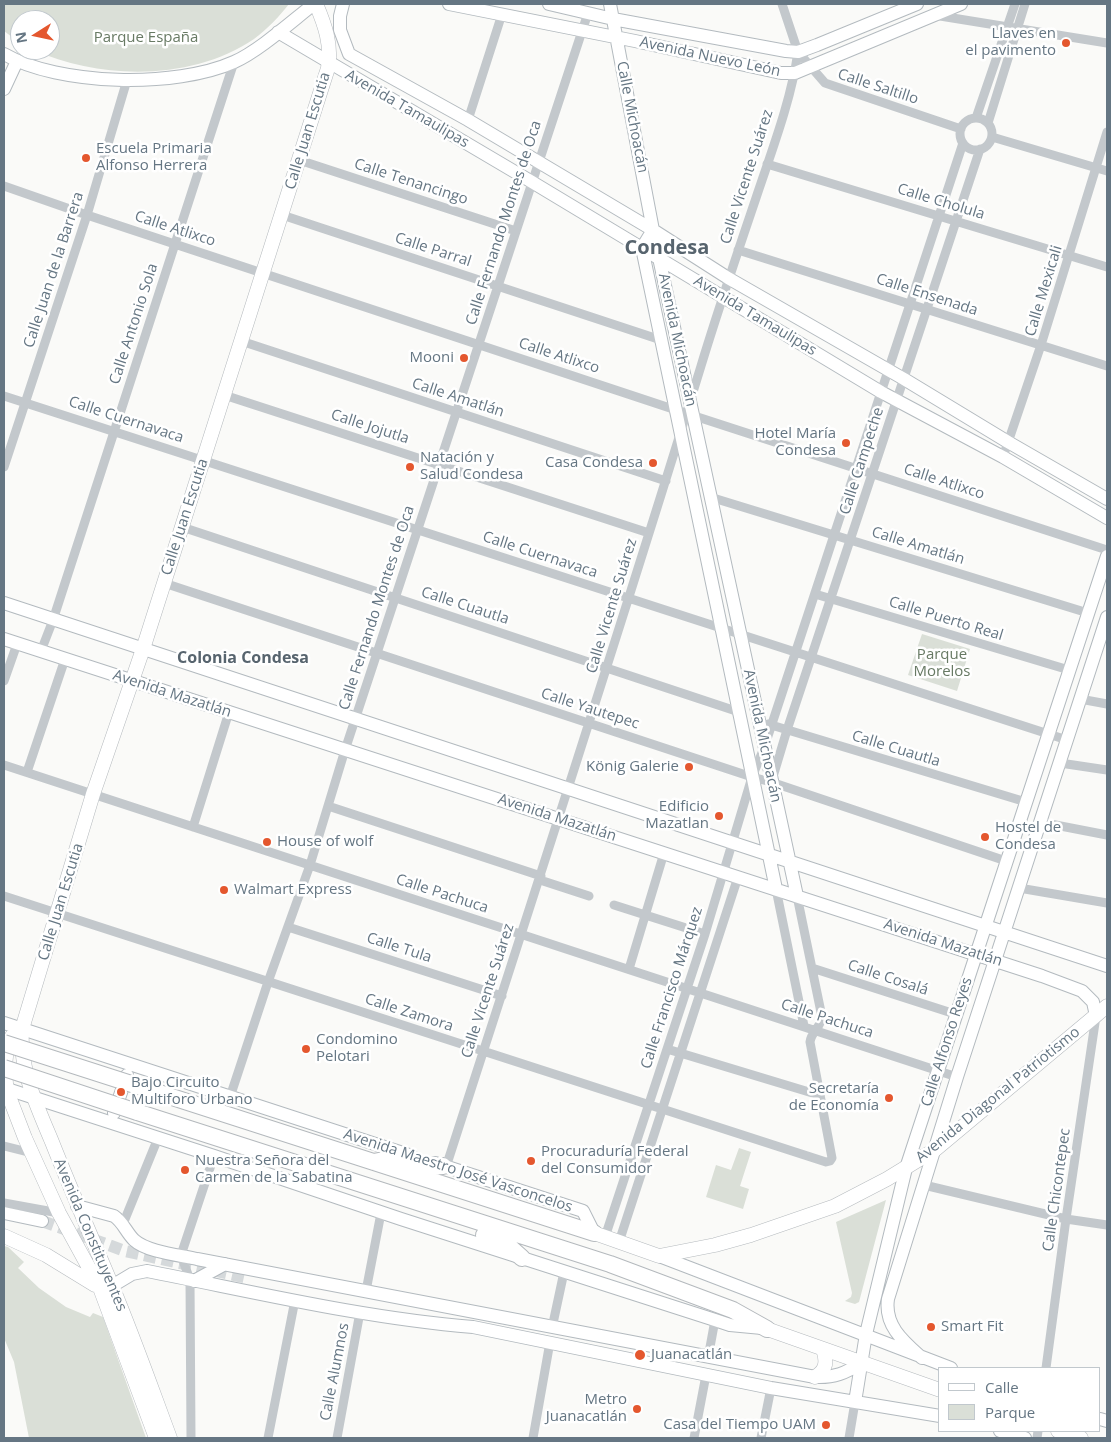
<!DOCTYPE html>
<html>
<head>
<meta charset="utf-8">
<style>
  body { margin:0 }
  #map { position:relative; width:1111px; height:1442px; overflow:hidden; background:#fafaf8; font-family:"Open Sans",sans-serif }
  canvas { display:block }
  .frame { position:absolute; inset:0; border:5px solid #657683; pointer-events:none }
  .legend { position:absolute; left:938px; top:1367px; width:162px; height:65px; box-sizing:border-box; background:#fff; border:1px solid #c1c8cd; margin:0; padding:6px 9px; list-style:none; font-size:15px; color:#657683 }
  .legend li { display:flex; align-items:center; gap:10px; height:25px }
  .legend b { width:25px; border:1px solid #c1c8cd }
  .north { position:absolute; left:10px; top:10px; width:50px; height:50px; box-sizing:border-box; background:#fff; border:1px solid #c1c8cd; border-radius:50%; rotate:260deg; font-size:14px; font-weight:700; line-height:20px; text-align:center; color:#657683 }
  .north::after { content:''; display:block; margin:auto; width:18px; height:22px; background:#e4572e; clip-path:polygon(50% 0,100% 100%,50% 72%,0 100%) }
</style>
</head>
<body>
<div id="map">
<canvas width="1111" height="1442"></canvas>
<div class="frame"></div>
<ul class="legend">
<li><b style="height:6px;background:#fff"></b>Calle</li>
<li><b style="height:14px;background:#dadfd7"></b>Parque</li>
</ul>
<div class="north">N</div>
</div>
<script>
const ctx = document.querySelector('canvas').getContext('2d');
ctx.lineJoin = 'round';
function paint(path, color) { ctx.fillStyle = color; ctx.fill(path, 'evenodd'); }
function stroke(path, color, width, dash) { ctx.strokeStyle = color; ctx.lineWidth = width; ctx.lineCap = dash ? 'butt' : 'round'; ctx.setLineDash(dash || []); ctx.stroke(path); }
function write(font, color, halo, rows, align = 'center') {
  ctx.font = font + ' "Open Sans",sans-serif'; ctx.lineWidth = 5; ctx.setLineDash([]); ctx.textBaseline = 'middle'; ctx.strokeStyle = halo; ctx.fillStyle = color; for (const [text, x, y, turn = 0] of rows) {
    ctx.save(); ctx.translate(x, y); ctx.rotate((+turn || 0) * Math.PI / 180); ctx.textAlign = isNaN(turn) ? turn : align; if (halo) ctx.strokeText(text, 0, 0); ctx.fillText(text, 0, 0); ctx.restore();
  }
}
const green = new Path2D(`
  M 4,4 L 289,4 C 279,17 267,29 254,39 C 193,81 100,80 34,50 L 50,50 L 50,20 L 20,20 L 20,43 L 4,31 Z
  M 922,634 L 970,649 L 957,691 L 908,675 Z
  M 739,1148 L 751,1152 L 740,1186 L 749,1189 L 743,1209 L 706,1197 L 716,1165 L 731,1170 Z
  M 886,1200 L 859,1302 L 855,1304 L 845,1301 L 851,1297 L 852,1293 L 836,1222 Z
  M 4,1246 L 8,1247 L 24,1262 L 18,1268 L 39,1288 L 66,1307 L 90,1317 L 93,1313 L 103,1317 L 146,1438 L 29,1438 L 14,1362 L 4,1338 Z`);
const secondaryTunnel = new Path2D(`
  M 42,1221 L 125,1251 L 248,1278`);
const street = new Path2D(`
  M 782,4 L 798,52 L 825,83 L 961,129
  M 934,15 L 1107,43
  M 976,118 L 1015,4
  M960 134a16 16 0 1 1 32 0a16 16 0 1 1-32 0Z
  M 468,120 L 502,14
  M 988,123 L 1025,4
  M 992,137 L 1107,171
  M 299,160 L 516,231
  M 767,164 L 1107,267
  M 4,186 L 87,215 L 676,410 L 1107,550
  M 282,215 L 661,340
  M 738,250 L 1107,366
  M 241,341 L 666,481
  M 224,395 L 649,533
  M 4,396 L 1067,740
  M 1003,457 L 1041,345 L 1107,132
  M 4,467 L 87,215 L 127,80
  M 710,497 L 1088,613
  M 182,527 L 739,712
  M 164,583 L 752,777 L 771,782 L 1006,861
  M 815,594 L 1069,670
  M 41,651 L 53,620 L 234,62
  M 4,681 L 17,644
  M 1080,699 L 1107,704
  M 768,724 L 1026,802
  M 1060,763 L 1107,770
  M 4,765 L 957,1077
  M 27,772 L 65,659
  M 772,780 L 787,730 L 980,149
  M 328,806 L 541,876
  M 1040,822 L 1107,835
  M 193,827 L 229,712
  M 540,880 L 589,896
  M 1019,888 L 1107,903
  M 776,889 L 804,1026
  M 4,896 L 826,1162 L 830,1161 L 832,1158 L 810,1042 C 811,1032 821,1027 822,1017 L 797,896
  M 614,905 L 705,934
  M 288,927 L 502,996
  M 812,968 L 955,1014
  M 629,969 L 664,853
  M 667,1049 L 819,1095
  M 230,1097 L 268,982 L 310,865 L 345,750 L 588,13
  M 4,1146 L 32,1153
  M 446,1167 C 532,900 619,634 701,366 C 718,310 737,254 756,198 C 772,150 791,101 798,52
  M 924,1185 L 1066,1219 L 1107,1225
  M 4,1203 L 59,1213
  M 123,1224 L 158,1138
  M 605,1237 L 705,934 L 752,777 L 764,748 L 963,143
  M 619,1242 L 738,877
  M 366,1291 L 381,1213
  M 552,1328 L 564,1272
  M 708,1358 L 715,1320
  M 1046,1368 L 1066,1219 L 1096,1016
  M 191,1438 L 190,1280 L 181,1255 L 214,1156
  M 268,1438 L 295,1300
  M 337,1438 L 360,1312
  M 533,1438 L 550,1342
  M 694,1438 L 706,1375
  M 761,1438 L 771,1388
  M 849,1438 L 855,1402
  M 1037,1438 L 1038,1431`);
const secondary = new Path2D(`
  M 343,4 L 340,16 L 340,30 L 349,54 L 468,120 L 653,230 L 728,278 L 904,379 L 1008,442 L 1107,499
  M 449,4 L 635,41 L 781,73 L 795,73 L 961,4
  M 549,4 L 613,19 L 786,51 L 798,52 L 817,45 L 917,4
  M 610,4 L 653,230 L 797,896
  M 278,32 L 532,182 L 881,392 L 1003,457 L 1107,518
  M 4,54 C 59,86 176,88 234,62 C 259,51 292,21 314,4
  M 4,89 L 17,61
  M 653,230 L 642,248 L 776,889
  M 4,603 L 1107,966
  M 4,639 L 1042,976 L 1082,991 L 1093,1002 L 1096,1016
  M 4,1023 L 412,1156
  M 4,1088 L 214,1156 L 401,1219 L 715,1320 L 730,1325 L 762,1328
  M 114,1113 L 127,1075
  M 435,1163 L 583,1211 L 594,1233
  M 77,1206 L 114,1216 C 123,1222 126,1232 134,1240 C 147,1252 179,1255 197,1259 L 815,1377 C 834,1378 846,1373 861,1363
  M 4,1213 L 42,1221
  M 659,1256 L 951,1368
  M 194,1281 L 225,1264
  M 112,1286 L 132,1274 L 147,1271 C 255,1292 363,1318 473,1327 L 771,1388 L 940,1416
  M 922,1358 C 904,1342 884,1326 888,1299 L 957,1077 L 1107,617
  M 855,1402 L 866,1334 L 906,1168 L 1107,556
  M 1100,1419 L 1107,1421
  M 1000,1431 L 1025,1438`);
const primary = new Path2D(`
  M 12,1036 L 7,1047 L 5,1066 L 6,1084 L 10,1099 L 25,1138 L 59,1213 L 100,1288 L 156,1438
  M 594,1233 L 659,1256 L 715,1245 L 751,1235 L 835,1206 L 887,1179 L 936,1149 L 1107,1006
  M 4,1236 L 46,1255 L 95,1285
  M 767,1329 L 940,1390
  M 815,1377 C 827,1370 827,1361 823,1349
  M 1058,1431 L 1081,1438
  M 170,1438 C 151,1387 133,1336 112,1286 C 92,1238 71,1190 52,1142 C 37,1106 19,1069 22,1029 L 93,794 L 143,649 L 328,68 C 332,45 325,25 316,4`);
const highway = new Path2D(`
  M 144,1088 L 594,1233
  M 137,1112 L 610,1264 L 733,1310 L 767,1329
  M 374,1162 L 393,1158 L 427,1167 L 443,1166
  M 484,1235 L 503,1241 L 522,1258`);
const highwayBridge = new Path2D(`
  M 4,1043 L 144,1088
  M 4,1068 L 137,1112`);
const markers = [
  [1066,43,5,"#e4572e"],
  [86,158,5,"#e4572e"],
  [464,358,5,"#e4572e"],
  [846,443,5,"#e4572e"],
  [653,463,5,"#e4572e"],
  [410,467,5,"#e4572e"],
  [689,767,5,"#e4572e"],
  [719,816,5,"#e4572e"],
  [985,837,5,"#e4572e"],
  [267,842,5,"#e4572e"],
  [224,890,5,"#e4572e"],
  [306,1049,5,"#e4572e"],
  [121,1092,5,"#e4572e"],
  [889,1098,5,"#e4572e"],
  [531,1161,5,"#e4572e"],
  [185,1170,5,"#e4572e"],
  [931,1327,5,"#e4572e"],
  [640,1355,6,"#e4572e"],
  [637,1409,5,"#e4572e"],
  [826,1425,5,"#e4572e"]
];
const poiNames = [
  ["Llaves en",1056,34,"right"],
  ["el pavimento",1056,51,"right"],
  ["Escuela Primaria",96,149],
  ["Alfonso Herrera",96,166],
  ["Mooni",454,358,"right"],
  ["Hotel María",836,434,"right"],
  ["Condesa",836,451,"right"],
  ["Natación y",420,458],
  ["Salud Condesa",420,475],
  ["Casa Condesa",643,463,"right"],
  ["König Galerie",679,767,"right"],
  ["Edificio",709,807,"right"],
  ["Mazatlan",709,824,"right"],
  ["Hostel de",995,828],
  ["Condesa",995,845],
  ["House of wolf",277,842],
  ["Walmart Express",234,890],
  ["Condomino",316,1040],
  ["Pelotari",316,1057],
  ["Bajo Circuito",131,1083],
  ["Multiforo Urbano",131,1100],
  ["Secretaría",879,1089,"right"],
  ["de Economía",879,1106,"right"],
  ["Procuraduría Federal",541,1152],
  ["del Consumidor",541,1169],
  ["Nuestra Señora del",195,1161],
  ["Carmen de la Sabatina",195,1178],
  ["Smart Fit",941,1327],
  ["Juanacatlán",651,1355],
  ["Metro",627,1400,"right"],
  ["Juanacatlán",627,1417,"right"],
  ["Casa del Tiempo UAM",816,1425,"right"]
];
const parkNames = [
  ["Parque España",146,38],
  ["Parque",942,655],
  ["Morelos",942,672]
];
const streetNames = [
  ["Avenida Nuevo León",710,57,12],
  ["Calle Saltillo",878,87,18],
  ["Avenida Tamaulipas",407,109,30],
  ["Calle Michoacán",632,117,79],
  ["Calle Juan Escutia",308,131,-73],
  ["Calle Vicente Suárez",747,177,-72],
  ["Calle Tenancingo",411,182,18],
  ["Calle Cholula",941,202,17],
  ["Calle Fernando Montes de Oca",504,223,-72],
  ["Calle Atlixco",175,229,18],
  ["Calle Parral",433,250,18],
  ["Calle Juan de la Barrera",54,270,-72],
  ["Calle Mexicali",1044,291,-73],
  ["Calle Ensenada",927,295,18],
  ["Avenida Tamaulipas",755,316,31],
  ["Calle Antonio Sola",134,324,-72],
  ["Avenida Michoacán",677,340,78],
  ["Calle Atlixco",559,356,18],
  ["Calle Amatlán",458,398,18],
  ["Calle Cuernavaca",126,420,18],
  ["Calle Jojutla",370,427,18],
  ["Calle Campeche",862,461,-72],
  ["Calle Atlixco",944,482,18],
  ["Calle Juan Escutia",185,517,-72],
  ["Calle Amatlán",918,546,17],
  ["Calle Cuernavaca",540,555,18],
  ["Calle Cuautla",465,606,18],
  ["Calle Vicente Suárez",612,606,-73],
  ["Calle Fernando Montes de Oca",377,608,-72],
  ["Calle Puerto Real",946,619,17],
  ["Avenida Mazatlán",172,694,18],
  ["Calle Yautepec",590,709,18],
  ["Avenida Michoacán",762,736,78],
  ["Calle Cuautla",896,749,17],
  ["Avenida Mazatlán",557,818,18],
  ["Calle Pachuca",442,894,18],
  ["Calle Juan Escutia",61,902,-73],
  ["Avenida Mazatlán",943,943,18],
  ["Calle Tula",399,948,18],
  ["Calle Cosalá",888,978,18],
  ["Calle Francisco Márquez",672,988,-72],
  ["Calle Vicente Suárez",488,991,-72],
  ["Calle Zamora",409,1013,18],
  ["Calle Pachuca",827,1019,18],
  ["Calle Alfonso Reyes",947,1042,-72],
  ["Avenida Diagonal Patriotismo",998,1095,-39],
  ["Avenida Maestro José Vasconcelos",458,1171,18],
  ["Calle Chicontepec",1057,1190,-82],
  ["Avenida Constituyentes",90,1235,67],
  ["Calle Alumnos",335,1372,-79]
];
const neighbourhoodNames = [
  ["Colonia Condesa",243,658]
];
const districtNames = [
  ["Condesa",667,248]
];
paint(green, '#dadfd7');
stroke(secondaryTunnel, '#d5d9db', 12, [12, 6]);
stroke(secondary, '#b3babf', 14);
stroke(primary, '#b5babe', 15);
stroke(highway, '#b4b9bd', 18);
stroke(street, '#c3c8cc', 9);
stroke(secondary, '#fff', 12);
stroke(primary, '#fff', 14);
stroke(highway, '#fff', 16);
stroke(highwayBridge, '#b4b9bd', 18, []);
stroke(highwayBridge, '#fff', 16);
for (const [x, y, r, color] of markers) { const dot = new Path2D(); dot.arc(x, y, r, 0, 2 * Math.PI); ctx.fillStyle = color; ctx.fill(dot); stroke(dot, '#fff', 2); }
write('15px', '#657683', '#fff', poiNames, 'left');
write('15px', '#687a64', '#fff', parkNames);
write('15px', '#657683', '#fff', streetNames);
write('bold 16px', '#57646e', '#fff', neighbourhoodNames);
write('bold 20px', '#57646e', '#fff', districtNames);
</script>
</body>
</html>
